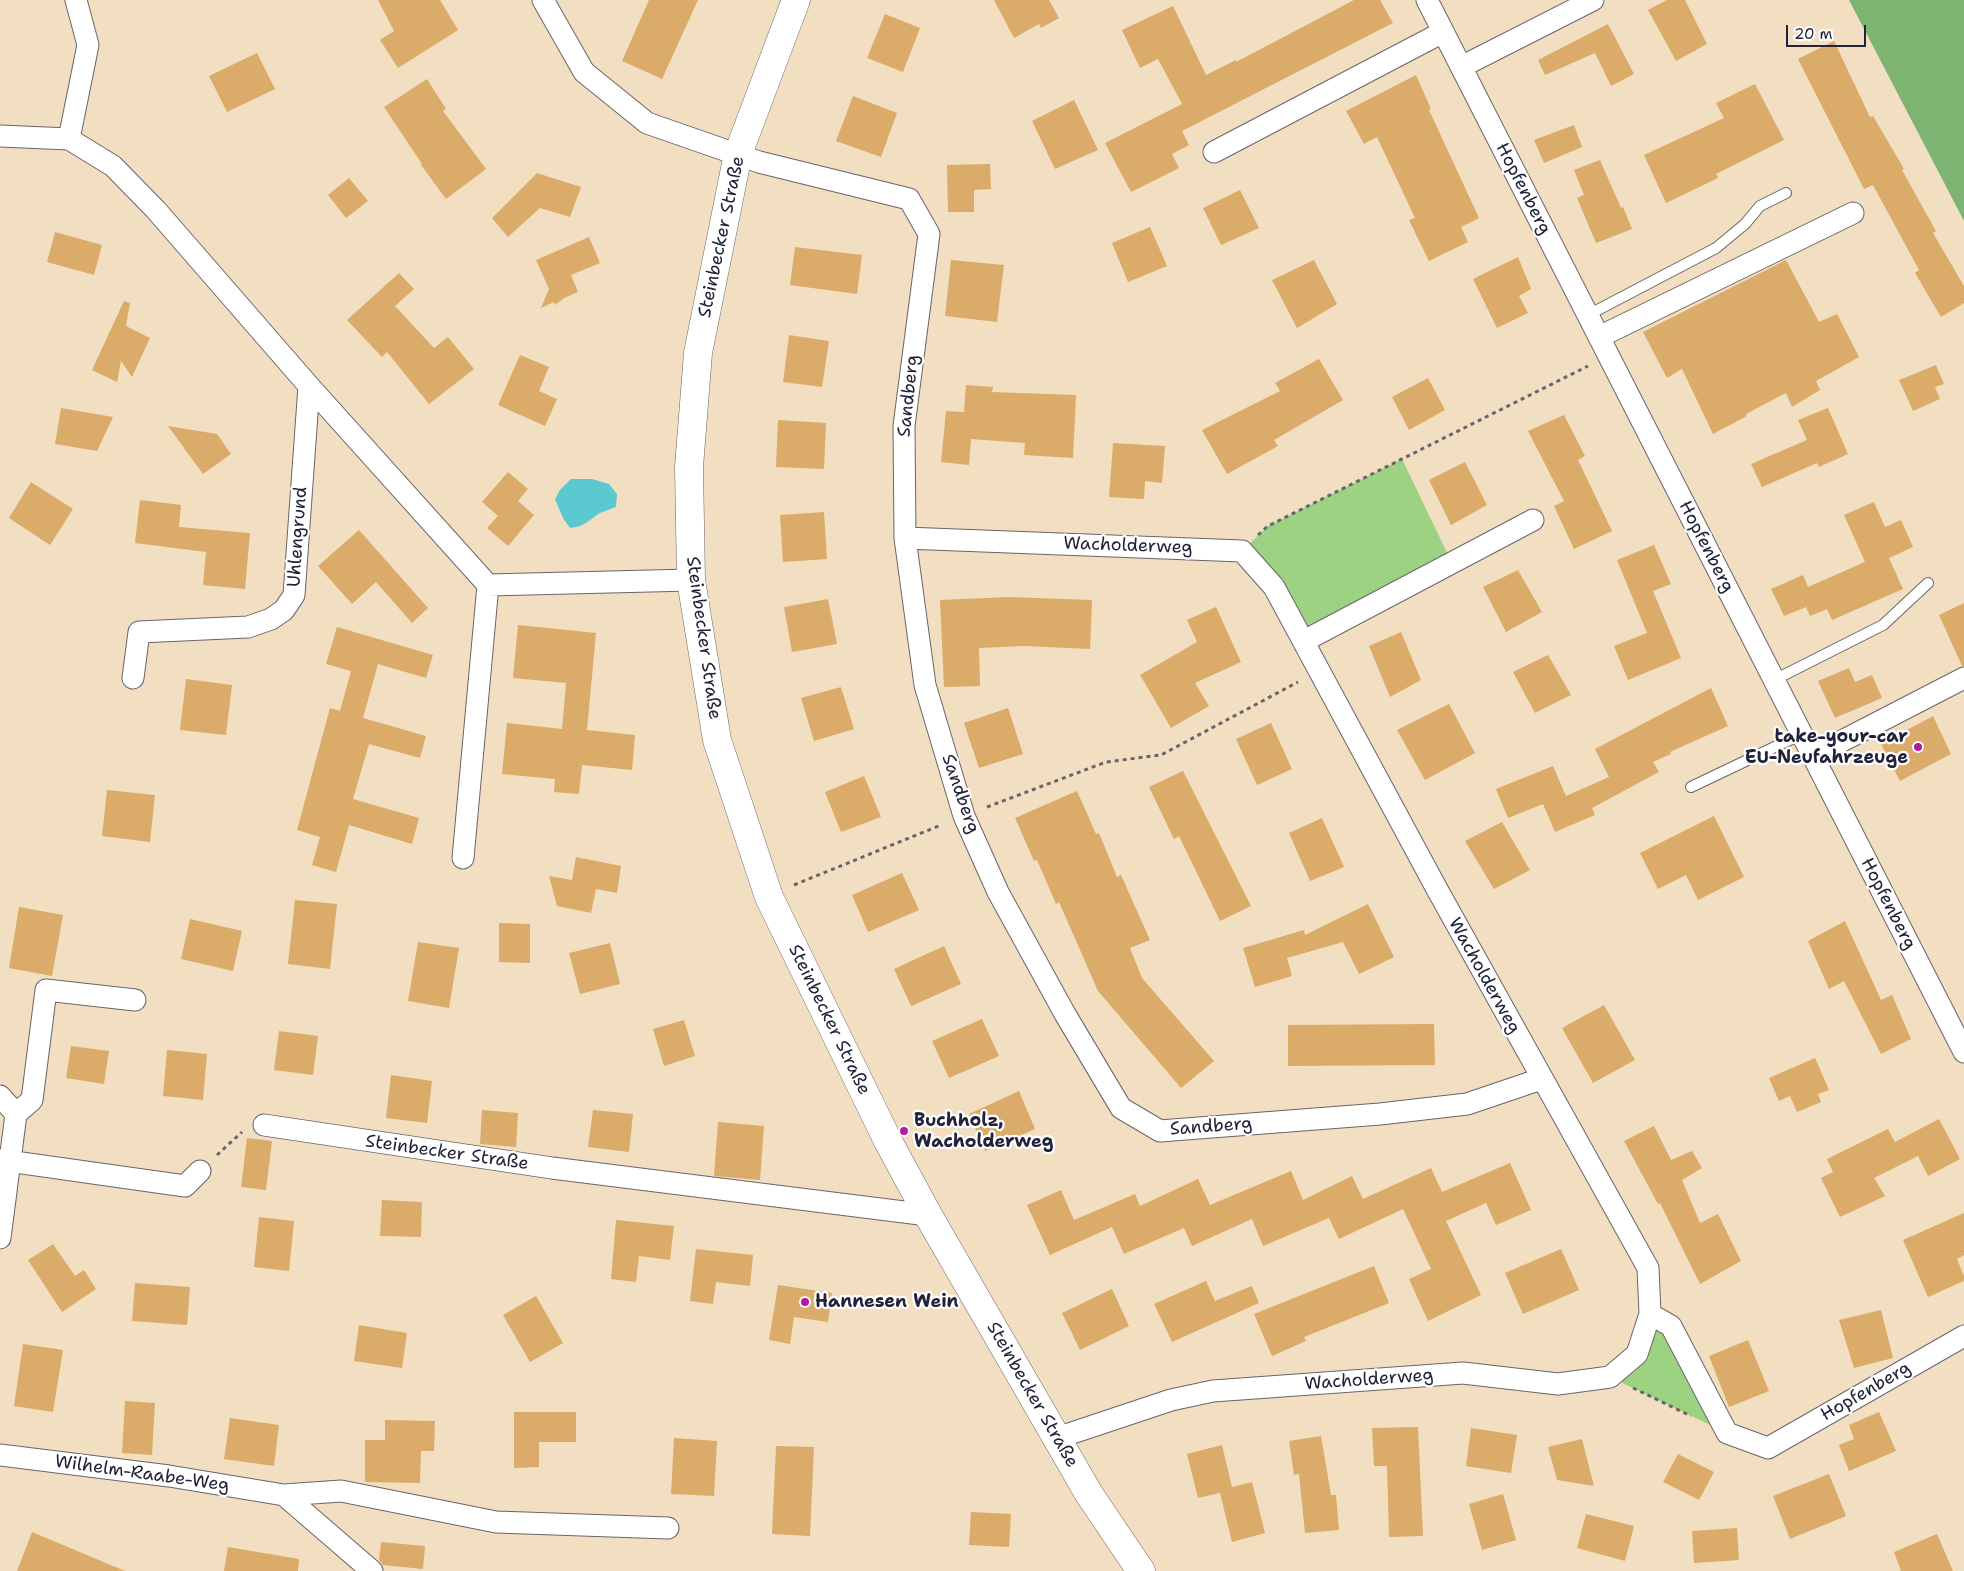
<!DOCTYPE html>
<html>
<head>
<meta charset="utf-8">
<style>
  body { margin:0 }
  #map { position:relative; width:1964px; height:1571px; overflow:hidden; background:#f2dec0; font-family:"Shantell Sans",sans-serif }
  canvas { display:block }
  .scale { position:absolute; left:1786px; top:25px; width:80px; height:22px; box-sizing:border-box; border:2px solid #22223b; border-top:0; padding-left:6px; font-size:15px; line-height:18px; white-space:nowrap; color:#22223b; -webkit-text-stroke:4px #fff; paint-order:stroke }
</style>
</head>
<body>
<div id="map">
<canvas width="1964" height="1571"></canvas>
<div class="scale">20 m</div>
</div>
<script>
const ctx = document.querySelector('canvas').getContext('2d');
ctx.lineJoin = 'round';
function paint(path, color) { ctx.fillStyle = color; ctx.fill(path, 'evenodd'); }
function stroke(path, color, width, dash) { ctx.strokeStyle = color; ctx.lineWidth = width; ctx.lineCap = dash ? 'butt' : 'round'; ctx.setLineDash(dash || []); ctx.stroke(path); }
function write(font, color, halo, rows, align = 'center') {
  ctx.font = font + ' "Shantell Sans",sans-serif'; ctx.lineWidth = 4.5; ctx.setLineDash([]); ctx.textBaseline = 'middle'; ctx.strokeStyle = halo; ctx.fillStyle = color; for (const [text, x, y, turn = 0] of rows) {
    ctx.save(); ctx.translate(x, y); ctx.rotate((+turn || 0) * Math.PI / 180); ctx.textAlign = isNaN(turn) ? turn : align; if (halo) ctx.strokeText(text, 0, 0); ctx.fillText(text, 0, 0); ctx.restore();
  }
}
const green = new Path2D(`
  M 1402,459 L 1452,563 L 1304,641 L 1242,551 L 1268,526 Z
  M 1650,1314 L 1671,1326 L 1727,1433 L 1610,1377 Z`);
const forest = new Path2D(`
  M 1849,0 L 1964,0 L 1964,221 Z`);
const water = new Path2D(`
  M 571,479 L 592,479 L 609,484 L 617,494 L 616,507 C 611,509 605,511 600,513 C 589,520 584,527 570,528 L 563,518 L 555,499 L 560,490 Z`);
const building = new Path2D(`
  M 378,0 L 440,0 L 458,30 L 398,68 L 380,40 L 394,31 Z
  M 649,0 L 698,0 L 662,79 L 622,61 Z
  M 994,0 L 1049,0 L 1059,18 L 1041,28 L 1039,24 L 1014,38 Z
  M 1354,0 L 1380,0 L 1393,23 L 1182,131 L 1189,145 L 1172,154 L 1179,168 L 1131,192 L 1105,143 L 1182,104 L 1158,59 L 1140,68 L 1122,30 L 1173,6 L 1206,75 L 1236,60 L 1236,62 Z
  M 1667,0 L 1685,0 L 1707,44 L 1676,61 L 1648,10 Z
  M 885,14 L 920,28 L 903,72 L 867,58 Z
  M 1608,24 L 1634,74 L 1611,86 L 1595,53 L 1545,75 L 1538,60 Z
  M 1834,41 L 1870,117 L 1873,116 L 1904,169 L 1902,170 L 1936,231 L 1933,233 L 1964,286 L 1964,303 L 1941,317 L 1915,273 L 1919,270 L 1873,185 L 1864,189 L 1798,59 Z
  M 257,53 L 275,89 L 227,112 L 209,76 Z
  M 1416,75 L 1431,109 L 1429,110 L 1479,218 L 1461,227 L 1468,242 L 1429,261 L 1409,220 L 1415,218 L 1377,137 L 1364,144 L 1346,111 Z
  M 427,79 L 446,109 L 443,111 L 486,169 L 446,199 L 421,165 L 422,164 L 384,107 Z
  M 1755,84 L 1784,140 L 1716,174 L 1718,178 L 1666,203 L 1644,155 L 1724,118 L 1716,103 Z
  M 853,96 L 897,113 L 881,157 L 836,141 Z
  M 1074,100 L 1098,150 L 1055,169 L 1032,121 Z
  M 1574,125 L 1582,147 L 1544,163 L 1534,140 Z
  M 1600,160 L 1621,208 L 1623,207 L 1632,229 L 1596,243 L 1577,198 L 1584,195 L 1574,170 Z
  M 990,164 L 991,189 L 974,190 L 974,212 L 948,212 L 947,165 Z
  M 537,173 L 581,187 L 570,217 L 540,208 L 508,237 L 492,218 Z
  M 349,178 L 368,201 L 346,218 L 328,195 Z
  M 1240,190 L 1259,228 L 1221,245 L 1203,208 Z
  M 1150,227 L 1167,266 L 1128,282 L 1112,243 Z
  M 55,232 L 102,245 L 94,275 L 47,262 Z
  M 589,237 L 600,263 L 571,275 L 578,292 L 564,298 L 555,305 L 554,302 L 541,308 L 549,289 L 536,260 Z
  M 795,247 L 862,255 L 857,294 L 790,285 Z
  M 1518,257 L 1531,289 L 1519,296 L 1528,313 L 1497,328 L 1473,279 Z
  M 951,260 L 1004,265 L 997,322 L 945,316 Z
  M 1314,260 L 1337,304 L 1297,328 L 1272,280 Z
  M 1786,260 L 1819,322 L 1837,314 L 1859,357 L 1816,381 L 1820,390 L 1792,407 L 1786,393 L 1746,414 L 1747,416 L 1713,434 L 1682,369 L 1667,378 L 1643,332 Z
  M 399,273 L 414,289 L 395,306 L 434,348 L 448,337 L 474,369 L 429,404 L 387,352 L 382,357 L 347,320 Z
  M 124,301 L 130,303 L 126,326 L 150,338 L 132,377 L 121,361 L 117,382 L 92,370 Z
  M 789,335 L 829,341 L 822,387 L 783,382 Z
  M 520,355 L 549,367 L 539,391 L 557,399 L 545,426 L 498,405 Z
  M 1319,359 L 1343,400 L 1274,440 L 1278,446 L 1227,474 L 1202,430 L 1280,391 L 1275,383 Z
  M 1936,365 L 1944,384 L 1935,387 L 1940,399 L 1913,411 L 1899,380 Z
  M 1428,378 L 1445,410 L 1409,430 L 1392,397 Z
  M 966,385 L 993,387 L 992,392 L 1076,395 L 1073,458 L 1024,455 L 1025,443 L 971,439 L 969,465 L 941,462 L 946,411 L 964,412 Z
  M 61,408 L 113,417 L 97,451 L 55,444 Z
  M 1828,408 L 1848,454 L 1819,467 L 1817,463 L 1762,487 L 1751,464 L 1807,440 L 1798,420 Z
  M 1564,415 L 1585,456 L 1578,460 L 1612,531 L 1574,549 L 1554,506 L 1564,501 L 1528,431 Z
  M 778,420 L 826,423 L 824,469 L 776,467 Z
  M 168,426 L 217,434 L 231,454 L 203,474 Z
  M 1113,443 L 1165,446 L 1162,483 L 1145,481 L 1144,499 L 1109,497 Z
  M 1465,462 L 1487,505 L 1451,525 L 1429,480 Z
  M 508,472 L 528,489 L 518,501 L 534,515 L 508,546 L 487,528 L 498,516 L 482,502 Z
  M 31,482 L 73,509 L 50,545 L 9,518 Z
  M 140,500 L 181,505 L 179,527 L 250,533 L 245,589 L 203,585 L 206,552 L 135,543 Z
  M 1874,502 L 1885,527 L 1901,520 L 1913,547 L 1889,558 L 1903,589 L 1832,620 L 1827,609 L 1810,616 L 1806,607 L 1784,616 L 1771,589 L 1803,575 L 1808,587 L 1865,562 L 1844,515 Z
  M 824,512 L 827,559 L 783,562 L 780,515 Z
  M 359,530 L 428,608 L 412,623 L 376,582 L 352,604 L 318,566 Z
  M 1654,545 L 1671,584 L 1653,591 L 1681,658 L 1628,680 L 1614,646 L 1647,633 L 1617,560 Z
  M 1518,570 L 1542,612 L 1506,632 L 1483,587 Z
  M 1009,597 L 1092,600 L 1090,649 L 1024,646 L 979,648 L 980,686 L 944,687 L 940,600 Z
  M 828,599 L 837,644 L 792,652 L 784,607 Z
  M 1964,603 L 1964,666 L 1962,666 L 1939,615 Z
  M 1216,607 L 1241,662 L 1195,683 L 1209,706 L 1171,728 L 1140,675 L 1197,642 L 1187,620 Z
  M 518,625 L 596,633 L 587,730 L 635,735 L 632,770 L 582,765 L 579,794 L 554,792 L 555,779 L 502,774 L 507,723 L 562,729 L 566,683 L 513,678 Z
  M 337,627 L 433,655 L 426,678 L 378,664 L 363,718 L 426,736 L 420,758 L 369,744 L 353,799 L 419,818 L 412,844 L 349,825 L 336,872 L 312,865 L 320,837 L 297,830 L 330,708 L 340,711 L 351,671 L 326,664 Z
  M 1401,632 L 1421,680 L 1390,697 L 1369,646 Z
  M 1548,655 L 1571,695 L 1535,713 L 1513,672 Z
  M 1849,668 L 1855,682 L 1872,675 L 1882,698 L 1835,718 L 1818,681 Z
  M 186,679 L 232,685 L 226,735 L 180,730 Z
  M 841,687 L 854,729 L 814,741 L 801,698 Z
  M 1711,688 L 1728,726 L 1670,752 L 1671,754 L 1653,762 L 1659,772 L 1592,808 L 1595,815 L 1555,832 L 1543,804 L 1508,818 L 1496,789 L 1553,766 L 1566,796 L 1609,777 L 1595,749 Z
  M 1449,704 L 1475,753 L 1425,780 L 1397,730 Z
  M 1008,708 L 1023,754 L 979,768 L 964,723 Z
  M 1933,716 L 1951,754 L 1900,781 L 1881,744 Z
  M 1271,723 L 1292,769 L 1257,785 L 1236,739 Z
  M 1183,771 L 1251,906 L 1220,921 L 1179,836 L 1174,839 L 1149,787 Z
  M 864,776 L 881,817 L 841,832 L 825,792 Z
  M 107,790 L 155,795 L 150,842 L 102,836 Z
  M 1077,791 L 1096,834 L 1099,833 L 1117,877 L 1121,875 L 1150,940 L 1130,948 L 1142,978 L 1214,1061 L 1181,1088 L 1098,991 L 1059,902 L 1056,904 L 1037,860 L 1034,861 L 1015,818 Z
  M 1714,816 L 1744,877 L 1698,900 L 1686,875 L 1658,889 L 1640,853 Z
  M 1322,818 L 1344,867 L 1310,881 L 1289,833 Z
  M 1502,822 L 1530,870 L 1494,889 L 1465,841 Z
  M 576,857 L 621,866 L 617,893 L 596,889 L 591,913 L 557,906 L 549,876 L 572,880 Z
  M 902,873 L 919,910 L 868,932 L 852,895 Z
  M 295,900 L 337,904 L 330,969 L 288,964 Z
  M 1368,904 L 1394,957 L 1359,974 L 1343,942 L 1287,958 L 1292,976 L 1255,987 L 1243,948 L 1304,930 L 1305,935 Z
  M 19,907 L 63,915 L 52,976 L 9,968 Z
  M 190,919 L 242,931 L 233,971 L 181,959 Z
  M 1845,921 L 1881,1000 L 1892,995 L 1911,1039 L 1881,1054 L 1844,981 L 1829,989 L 1808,941 Z
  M 499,923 L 530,924 L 530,963 L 499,962 Z
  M 418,942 L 459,948 L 449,1008 L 408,1001 Z
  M 610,943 L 620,984 L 580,994 L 569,953 Z
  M 944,946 L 961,984 L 911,1006 L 894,969 Z
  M 1604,1005 L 1635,1060 L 1593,1083 L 1562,1028 Z
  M 982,1019 L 999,1056 L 949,1078 L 932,1041 Z
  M 684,1020 L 695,1056 L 664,1066 L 653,1029 Z
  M 1434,1024 L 1435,1065 L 1288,1066 L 1288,1025 Z
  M 279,1031 L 318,1036 L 313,1075 L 274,1070 Z
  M 71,1046 L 109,1051 L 104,1084 L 66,1078 Z
  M 167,1050 L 207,1054 L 203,1100 L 163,1096 Z
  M 1815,1058 L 1829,1090 L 1818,1094 L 1821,1102 L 1797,1112 L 1790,1096 L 1779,1101 L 1769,1078 Z
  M 391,1075 L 432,1081 L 427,1123 L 386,1118 Z
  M 1019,1091 L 1035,1129 L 985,1151 L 969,1114 Z
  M 482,1110 L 518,1113 L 516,1147 L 480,1144 Z
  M 593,1110 L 633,1114 L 629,1152 L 588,1147 Z
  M 1939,1119 L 1960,1159 L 1928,1176 L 1918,1156 L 1874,1178 L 1885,1196 L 1840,1217 L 1821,1178 L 1833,1172 L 1827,1159 L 1888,1129 L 1895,1142 Z
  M 718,1122 L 764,1126 L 760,1180 L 714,1176 Z
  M 1654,1126 L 1671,1160 L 1692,1151 L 1702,1168 L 1682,1180 L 1700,1223 L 1718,1214 L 1741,1261 L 1700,1284 L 1660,1203 L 1658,1204 L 1624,1141 Z
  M 247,1138 L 272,1141 L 266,1190 L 241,1187 Z
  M 1510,1163 L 1531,1210 L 1496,1225 L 1486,1203 L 1446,1221 L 1481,1295 L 1428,1321 L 1409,1279 L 1431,1269 L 1403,1209 L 1339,1239 L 1329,1218 L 1263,1246 L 1252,1219 L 1192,1246 L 1184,1228 L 1124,1254 L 1112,1227 L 1050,1255 L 1027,1205 L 1061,1190 L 1074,1220 L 1135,1194 L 1140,1206 L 1198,1179 L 1210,1205 L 1291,1171 L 1303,1200 L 1352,1176 L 1363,1199 L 1431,1168 L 1442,1192 Z
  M 382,1200 L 422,1202 L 421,1237 L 380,1236 Z
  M 1964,1213 L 1964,1255 L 1957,1259 L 1964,1276 L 1964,1281 L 1928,1297 L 1903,1240 Z
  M 259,1217 L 294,1221 L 289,1271 L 254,1267 Z
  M 616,1220 L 674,1226 L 670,1260 L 639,1256 L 636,1282 L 611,1279 Z
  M 53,1244 L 75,1276 L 84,1270 L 96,1289 L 62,1312 L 28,1260 Z
  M 696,1249 L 753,1255 L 750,1286 L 716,1282 L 713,1304 L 690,1301 Z
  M 1561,1249 L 1579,1290 L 1523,1314 L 1505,1273 Z
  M 1374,1266 L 1389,1303 L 1304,1337 L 1306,1341 L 1272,1356 L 1254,1314 Z
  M 1206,1281 L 1215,1301 L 1252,1286 L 1259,1303 L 1172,1342 L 1154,1304 Z
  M 135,1283 L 190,1287 L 187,1325 L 132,1321 Z
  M 778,1285 L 832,1293 L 828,1322 L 794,1317 L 790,1344 L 769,1340 Z
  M 1112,1289 L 1129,1326 L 1080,1350 L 1062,1313 Z
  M 536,1296 L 563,1343 L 530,1362 L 503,1315 Z
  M 1881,1310 L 1893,1358 L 1854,1368 L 1839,1320 Z
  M 359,1325 L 407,1333 L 402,1368 L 354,1361 Z
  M 1748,1340 L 1769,1391 L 1729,1407 L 1709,1356 Z
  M 23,1344 L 63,1350 L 53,1412 L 14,1406 Z
  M 125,1401 L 155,1403 L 152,1455 L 122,1453 Z
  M 514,1412 L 576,1412 L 576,1442 L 539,1442 L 539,1467 L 514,1468 Z
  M 1879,1412 L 1896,1451 L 1849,1471 L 1839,1445 L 1854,1439 L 1849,1425 Z
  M 230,1418 L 279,1425 L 274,1466 L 224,1459 Z
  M 385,1420 L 435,1421 L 434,1451 L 421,1451 L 420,1483 L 365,1482 L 365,1440 L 385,1440 Z
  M 1418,1427 L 1423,1536 L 1389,1537 L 1387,1466 L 1374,1466 L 1372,1428 Z
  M 1471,1428 L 1517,1435 L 1511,1473 L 1466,1466 Z
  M 1321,1436 L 1331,1495 L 1336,1495 L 1339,1530 L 1305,1533 L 1299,1474 L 1294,1475 L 1289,1441 Z
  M 674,1438 L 717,1441 L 714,1496 L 671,1494 Z
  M 1582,1439 L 1594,1486 L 1557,1480 L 1548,1447 Z
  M 1222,1445 L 1232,1487 L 1252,1482 L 1265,1533 L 1232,1542 L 1220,1493 L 1198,1498 L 1187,1454 Z
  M 776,1446 L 814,1447 L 810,1536 L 772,1534 Z
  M 1678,1454 L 1714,1472 L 1699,1500 L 1663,1482 Z
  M 1829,1474 L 1846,1516 L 1790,1539 L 1773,1496 Z
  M 1503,1494 L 1516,1540 L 1482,1550 L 1469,1504 Z
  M 971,1512 L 1011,1514 L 1009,1547 L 969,1545 Z
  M 1586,1514 L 1634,1526 L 1625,1561 L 1577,1548 Z
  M 1737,1528 L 1739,1560 L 1694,1563 L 1692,1531 Z
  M 32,1532 L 125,1571 L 17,1571 Z
  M 1937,1534 L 1953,1571 L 1901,1571 L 1894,1552 Z
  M 381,1542 L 425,1546 L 423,1569 L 383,1565 L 379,1560 Z
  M 228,1547 L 299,1559 L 298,1571 L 224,1571 Z`);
const path = new Path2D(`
  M 1258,535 L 1268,526 L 1588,366
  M 987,807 L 1106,762 L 1161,755 L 1298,682
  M 794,885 L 941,825
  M 217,1155 L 242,1132
  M 1633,1388 L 1691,1416`);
const lane = new Path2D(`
  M 1588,315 L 1716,248 L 1745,224 L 1760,206 L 1786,193
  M 1774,680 L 1883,625 L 1928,583
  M 1691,787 L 1802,734`);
const street = new Path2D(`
  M 543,0 L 584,72 L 647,123 L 759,162 L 909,199 L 929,234 L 904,426 L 905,538 L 925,685 L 964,816 L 998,892 L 1065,1014 L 1121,1108 L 1160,1131 L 1380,1114 L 1467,1104 L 1541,1079
  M 1427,0 L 1964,1052
  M 1461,67 L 1593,0
  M 0,136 L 69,139 L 113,166 L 156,210 L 309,386 L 488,585 L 691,580
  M 69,139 L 88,45 L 76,0
  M 1214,152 L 1443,32
  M 1599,337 L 1853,213
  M 905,538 L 1242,551 L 1274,587 L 1438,891 L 1648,1268 L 1650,1314 L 1637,1354 L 1610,1377 L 1558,1384 L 1463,1373 L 1213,1391 L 1171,1400 L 1057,1438
  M 1304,641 L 1533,520
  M 133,678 L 139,632 L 248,627 L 271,619 L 284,610 L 294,595 L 309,386
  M 1813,756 L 1964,678
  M 463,858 L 488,585
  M 0,1096 L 16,1114 L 0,1238
  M 16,1114 L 32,1100 L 46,990 L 135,1000
  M 264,1125 L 552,1168 L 928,1215
  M 0,1160 L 185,1186 L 200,1171
  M 1650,1314 L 1671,1326 L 1727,1433 L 1768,1448 L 1964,1336
  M 0,1455 L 169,1476 L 284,1495 L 372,1571
  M 284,1495 L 341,1491 L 496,1522 L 668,1528`);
const secondary = new Path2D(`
  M 796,0 L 738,154 L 698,353 L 689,467 L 691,580 L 717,740 L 769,897 L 888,1141 L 928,1215 L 1089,1494 L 1141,1571`);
const markers = [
  [1918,747,5,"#b5179e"],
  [904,1131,5,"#b5179e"],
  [805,1302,5,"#b5179e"]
];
const streetNames = [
  ["Hopfenberg",1523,189,63],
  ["Steinbecker Straße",722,237,-78],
  ["Sandberg",909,396,-84],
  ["Uhlengrund",298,537,-86],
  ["Wacholderweg",1128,546,2],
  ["Hopfenberg",1706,547,63],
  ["Steinbecker Straße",703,638,82],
  ["Sandberg",960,794,71],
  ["Hopfenberg",1888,904,63],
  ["Wacholderweg",1484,976,61],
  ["Steinbecker Straße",829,1020,64],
  ["Sandberg",1211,1127,-4],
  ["Steinbecker Straße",447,1153,8],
  ["Wacholderweg",1369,1380,-4],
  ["Hopfenberg",1866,1392,-30],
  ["Steinbecker Straße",1032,1395,60],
  ["Wilhelm-Raabe-Weg",142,1474,8]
];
const poiNames = [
  ["take-your-car",1908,737,"right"],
  ["EU-Neufahrzeuge",1908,758,"right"],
  ["Buchholz,",914,1121],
  ["Wacholderweg",914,1142],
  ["Hannesen Wein",815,1302]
];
paint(green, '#9dd283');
paint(forest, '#7eb471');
paint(water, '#5bc8d2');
paint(building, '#dbab6a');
stroke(lane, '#6b646a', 12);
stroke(street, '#6b646a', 23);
stroke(secondary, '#6b646a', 29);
stroke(path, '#6b646a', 3, [4, 4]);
stroke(lane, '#fff', 10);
stroke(street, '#fff', 21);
stroke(secondary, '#fff', 28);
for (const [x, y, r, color] of markers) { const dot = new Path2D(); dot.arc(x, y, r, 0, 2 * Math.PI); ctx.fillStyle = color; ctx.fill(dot); stroke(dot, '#fff', 2); }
write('18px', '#22223b', '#fff', streetNames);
write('bold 18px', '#22223b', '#fff', poiNames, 'left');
</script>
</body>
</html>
